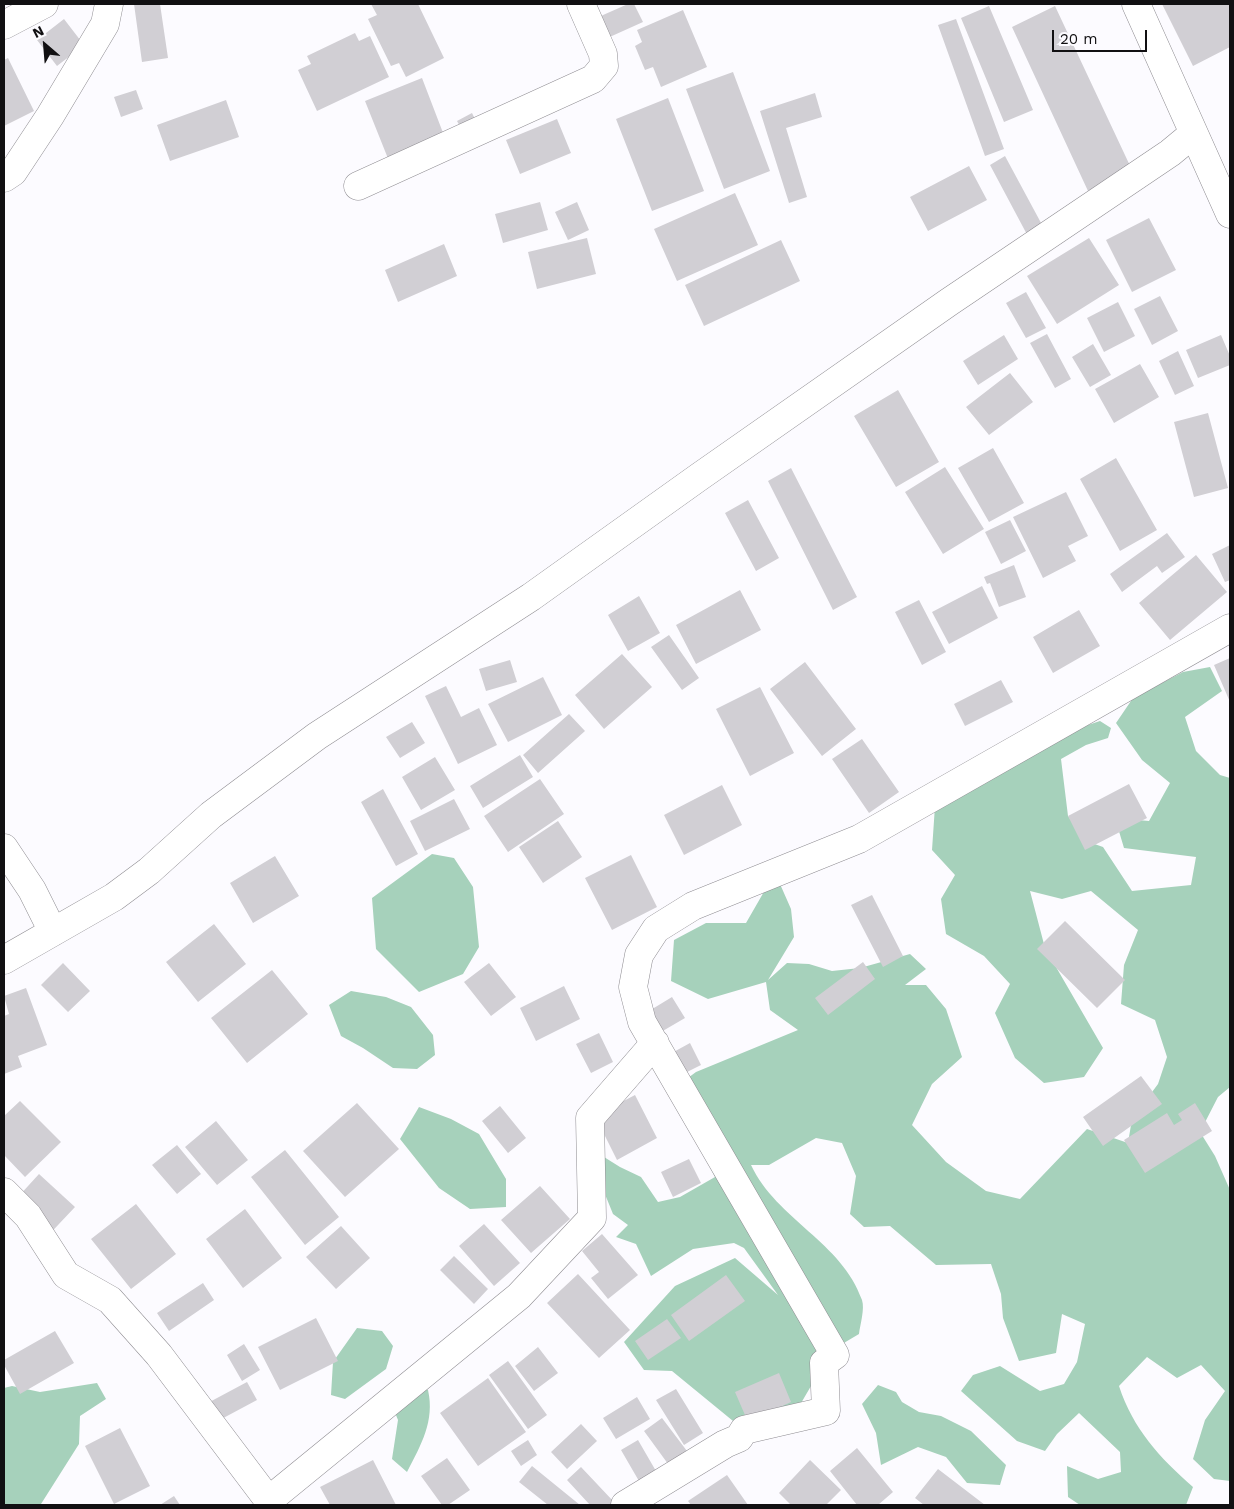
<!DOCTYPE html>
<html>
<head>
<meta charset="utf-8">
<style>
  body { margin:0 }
  #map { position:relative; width:1234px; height:1509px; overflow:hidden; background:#fcfbff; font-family:"Work Sans",sans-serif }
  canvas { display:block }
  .frame { position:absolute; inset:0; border:5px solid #111012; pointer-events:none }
  .north { position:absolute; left:20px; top:20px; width:50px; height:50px; -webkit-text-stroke:4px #fcfbff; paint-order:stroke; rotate:333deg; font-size:14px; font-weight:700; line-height:20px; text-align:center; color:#111012 }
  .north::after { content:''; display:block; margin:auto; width:18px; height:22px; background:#111012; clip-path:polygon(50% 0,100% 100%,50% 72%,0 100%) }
  .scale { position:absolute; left:1052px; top:30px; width:95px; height:22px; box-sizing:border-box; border:2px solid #111012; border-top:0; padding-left:6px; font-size:15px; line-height:18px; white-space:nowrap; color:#111012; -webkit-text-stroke:4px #fcfbff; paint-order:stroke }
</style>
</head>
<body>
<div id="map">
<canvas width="1234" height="1509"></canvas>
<div class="frame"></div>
<div class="north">N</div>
<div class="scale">20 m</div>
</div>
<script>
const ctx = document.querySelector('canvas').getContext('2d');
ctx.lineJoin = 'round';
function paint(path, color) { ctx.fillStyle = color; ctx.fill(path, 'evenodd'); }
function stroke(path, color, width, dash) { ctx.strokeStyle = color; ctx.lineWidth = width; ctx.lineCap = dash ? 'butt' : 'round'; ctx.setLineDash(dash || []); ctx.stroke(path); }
const forest = new Path2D(`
  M 1210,667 L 1222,691 L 1185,717 L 1196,751 L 1220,775 L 1230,778 L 1230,1087 L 1218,1097 L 1200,1132 L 1215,1156 L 1230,1190 L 1230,1481 L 1214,1479 L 1193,1459 L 1205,1420 L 1225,1391 L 1201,1365 L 1177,1378 L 1147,1357 L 1119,1386 C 1133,1429 1160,1458 1193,1487 L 1186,1505 L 1080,1505 L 1068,1497 L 1067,1466 L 1098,1479 L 1121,1472 L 1120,1452 L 1079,1413 L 1057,1434 L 1045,1451 L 1017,1441 L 961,1391 L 973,1375 L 1000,1366 L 1040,1391 L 1064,1384 L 1077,1362 L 1085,1324 L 1062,1314 L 1056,1353 L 1019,1361 L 1003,1318 L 1001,1294 L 991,1264 L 936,1265 L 890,1226 L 864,1227 L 850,1214 L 856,1176 L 842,1143 L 816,1138 L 769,1165 L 751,1165 C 777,1220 842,1242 862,1300 C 865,1309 860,1325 859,1334 L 832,1350 L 797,1410 L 744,1430 L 672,1371 L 644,1370 L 624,1342 L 675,1286 L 735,1258 L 778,1295 L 744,1248 L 734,1243 L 693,1249 L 651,1276 L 636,1244 L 616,1237 L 628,1225 L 613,1214 L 596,1172 L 596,1152 L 620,1167 L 641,1177 L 658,1202 L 680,1197 L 715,1177 L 673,1089 L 696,1072 L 798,1030 L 770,1010 L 766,982 L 708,999 L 671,981 L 674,940 L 706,923 L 746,923 L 765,890 L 780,884 L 791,909 L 794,937 L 768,980 L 787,963 L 809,964 L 832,971 L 860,968 L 910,954 L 926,969 L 905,985 L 926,985 L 946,1009 L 962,1057 L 932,1084 L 912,1125 L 946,1162 L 986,1191 L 1020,1199 L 1087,1129 L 1128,1143 L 1132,1119 L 1158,1084 L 1167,1057 L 1155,1020 L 1121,1004 L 1124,965 L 1138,930 L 1091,891 L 1062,899 L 1030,891 L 1045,948 L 1103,1048 L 1084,1077 L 1044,1083 L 1015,1058 L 995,1013 L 1010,984 L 984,956 L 946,934 L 941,899 L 955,875 L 932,850 L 935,806 L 1049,738 L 1100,721 L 1111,728 L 1108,738 L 1086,745 L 1061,759 L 1068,816 L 1086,841 L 1103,847 L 1132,891 L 1191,885 L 1196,857 L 1124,848 L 1115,818 L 1149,821 L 1170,783 L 1142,760 L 1116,723 L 1133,698 L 1183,672 Z
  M 432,854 L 454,858 L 473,887 L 479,947 L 463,974 L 419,992 L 376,949 L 372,898 Z
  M 351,991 L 386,997 L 411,1007 L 433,1035 L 435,1055 L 417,1069 L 393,1068 L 363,1048 L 341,1036 L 329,1005 Z
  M 419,1107 L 451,1119 L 479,1134 L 506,1179 L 506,1207 L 470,1209 L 439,1188 L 400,1139 Z
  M 357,1328 L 382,1331 L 393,1346 L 386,1369 L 345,1399 L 331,1395 L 333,1362 Z
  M 413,1381 L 428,1390 C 435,1421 421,1445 407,1472 L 392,1459 L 398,1420 L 389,1398 Z
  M 97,1383 L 106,1399 L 80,1416 L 79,1444 L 41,1504 L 4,1505 L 4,1388 L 12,1386 L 40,1392 Z
  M 878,1385 L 896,1392 L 902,1402 L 919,1412 L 941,1416 L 971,1431 L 1006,1465 L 1000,1485 L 967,1483 L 946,1457 L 918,1447 L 881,1465 L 876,1433 L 862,1404 Z`);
const building = new Path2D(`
  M 134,4 L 160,4 L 168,58 L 142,62 Z
  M 371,4 L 418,4 L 444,58 L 406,77 L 399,63 L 391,66 L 368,19 L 377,15 Z
  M 628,4 L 634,4 L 643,22 L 603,40 L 594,19 Z
  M 1162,4 L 1230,4 L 1230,47 L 1193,66 Z
  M 989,6 L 1033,110 L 1004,122 L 961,18 Z
  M 1055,6 L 1132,170 L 1088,191 L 1012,27 Z
  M 683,10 L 707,67 L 661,87 L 653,67 L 645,70 L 635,46 L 642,42 L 637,30 Z
  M 64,19 L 84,45 L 57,66 L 37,40 Z
  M 956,19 L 1004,149 L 985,156 L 938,25 Z
  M 355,33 L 359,41 L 370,36 L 389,77 L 317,111 L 298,70 L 311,64 L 307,56 Z
  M 8,58 L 34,111 L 4,126 L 4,60 Z
  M 733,72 L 770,171 L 724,189 L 686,89 Z
  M 422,78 L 445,138 L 389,161 L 365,101 Z
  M 136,90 L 143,109 L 121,117 L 114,97 Z
  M 815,93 L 822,117 L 786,128 L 807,197 L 789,203 L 760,111 Z
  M 668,98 L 704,191 L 652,211 L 616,119 Z
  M 226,100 L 239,137 L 170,161 L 157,125 Z
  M 472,113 L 478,125 L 463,132 L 457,121 Z
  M 557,119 L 571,153 L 520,174 L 506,140 Z
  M 1005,156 L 1047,234 L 1031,242 L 990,165 Z
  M 969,166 L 987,200 L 928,231 L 910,197 Z
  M 735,193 L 758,245 L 677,281 L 654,229 Z
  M 540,202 L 548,230 L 503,243 L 495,214 Z
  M 577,202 L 589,230 L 568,240 L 555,212 Z
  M 1149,218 L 1176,270 L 1132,292 L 1106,240 Z
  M 587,238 L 596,274 L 537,289 L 528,252 Z
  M 1089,238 L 1119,285 L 1057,324 L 1027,276 Z
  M 781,240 L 800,281 L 704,326 L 685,285 Z
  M 444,244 L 457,276 L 398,302 L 385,270 Z
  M 1026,292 L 1046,328 L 1026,338 L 1006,303 Z
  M 1160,296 L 1178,331 L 1152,345 L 1134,309 Z
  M 1118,302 L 1135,336 L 1104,352 L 1087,318 Z
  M 1047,334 L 1071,379 L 1055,388 L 1030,343 Z
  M 1004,335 L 1018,359 L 978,385 L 963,361 Z
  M 1221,335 L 1230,356 L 1230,365 L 1198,378 L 1186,350 Z
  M 1093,344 L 1111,375 L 1090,387 L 1072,357 Z
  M 1178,351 L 1194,386 L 1175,395 L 1159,361 Z
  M 1140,364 L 1159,397 L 1114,423 L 1095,389 Z
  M 1010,373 L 1033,402 L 989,435 L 966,407 Z
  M 898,390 L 939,462 L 896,487 L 854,416 Z
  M 1208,413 L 1228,488 L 1194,497 L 1174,422 Z
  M 993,448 L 1024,503 L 989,522 L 958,468 Z
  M 1116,458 L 1157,530 L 1120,551 L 1080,479 Z
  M 945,467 L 984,529 L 943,554 L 905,492 Z
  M 791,468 L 857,597 L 833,610 L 768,481 Z
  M 1066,492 L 1088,536 L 1068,546 L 1076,561 L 1043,578 L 1013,517 Z
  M 748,500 L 779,558 L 756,571 L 725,513 Z
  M 1010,520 L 1026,551 L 1001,564 L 985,532 Z
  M 1167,533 L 1185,557 L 1162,573 L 1157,566 L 1122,592 L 1110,574 Z
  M 1230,545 L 1230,580 L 1225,582 L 1212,554 Z
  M 1196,555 L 1227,592 L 1170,640 L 1139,603 Z
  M 1014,565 L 1026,597 L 999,607 L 990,583 L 987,584 L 984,577 Z
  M 982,586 L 998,618 L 949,644 L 932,612 Z
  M 740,590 L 761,630 L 696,664 L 676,625 Z
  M 639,596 L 660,633 L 628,651 L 608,615 Z
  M 919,600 L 946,652 L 922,665 L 895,612 Z
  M 1079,610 L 1100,646 L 1053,673 L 1033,637 Z
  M 669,635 L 699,678 L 682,690 L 651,647 Z
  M 622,654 L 652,687 L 604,729 L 575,695 Z
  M 1230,658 L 1230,702 L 1214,665 Z
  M 510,660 L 517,682 L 486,691 L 479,669 Z
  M 805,662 L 856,729 L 822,756 L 770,689 Z
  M 543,677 L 562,715 L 508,742 L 488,704 Z
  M 1001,680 L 1013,702 L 965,726 L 954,704 Z
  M 446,686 L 461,717 L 479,708 L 497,745 L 458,764 L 425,696 Z
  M 760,687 L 794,753 L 750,776 L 716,709 Z
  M 569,714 L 585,731 L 538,773 L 523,755 Z
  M 412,722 L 425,743 L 400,758 L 386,737 Z
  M 862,739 L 899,792 L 869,813 L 832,759 Z
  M 520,755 L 533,777 L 483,808 L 470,786 Z
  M 435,757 L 455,790 L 421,810 L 402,777 Z
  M 540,779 L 564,814 L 508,852 L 484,816 Z
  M 1129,784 L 1147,818 L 1085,850 L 1068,816 Z
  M 722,785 L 742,825 L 684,855 L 664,815 Z
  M 383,789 L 418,854 L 396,866 L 361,802 Z
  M 454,799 L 470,829 L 425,851 L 410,821 Z
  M 558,821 L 582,857 L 543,883 L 519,847 Z
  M 631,855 L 657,907 L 612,930 L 585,878 Z
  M 275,856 L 299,896 L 253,923 L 230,883 Z
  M 872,895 L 903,956 L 883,967 L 851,905 Z
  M 1065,921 L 1125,980 L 1097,1008 L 1037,949 Z
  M 214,924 L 246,964 L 198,1002 L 166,962 Z
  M 863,962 L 875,979 L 828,1015 L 815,998 Z
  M 63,963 L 90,991 L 68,1012 L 41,985 Z
  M 489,963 L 516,997 L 491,1016 L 464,982 Z
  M 272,970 L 308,1014 L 247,1063 L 211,1018 Z
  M 564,986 L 580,1019 L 536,1041 L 520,1008 Z
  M 26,988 L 47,1045 L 18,1056 L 22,1067 L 4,1074 L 4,1016 L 9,1014 L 4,996 Z
  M 672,997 L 685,1018 L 661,1032 L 649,1011 Z
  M 599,1033 L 613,1062 L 591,1073 L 576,1044 Z
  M 690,1043 L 701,1065 L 681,1075 L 670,1054 Z
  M 1141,1076 L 1162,1104 L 1103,1146 L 1083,1117 Z
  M 635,1095 L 657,1138 L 617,1160 L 595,1116 Z
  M 20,1101 L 61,1142 L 25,1177 L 4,1155 L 4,1116 Z
  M 357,1103 L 399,1149 L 345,1197 L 303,1151 Z
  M 1195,1103 L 1212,1131 L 1145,1173 L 1124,1140 L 1167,1113 L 1174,1125 L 1182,1120 L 1178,1114 Z
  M 500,1106 L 526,1138 L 508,1153 L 482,1121 Z
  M 216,1121 L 248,1160 L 217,1185 L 185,1147 Z
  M 177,1145 L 201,1174 L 177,1194 L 152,1165 Z
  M 285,1150 L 339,1217 L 305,1245 L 251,1177 Z
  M 689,1159 L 701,1183 L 673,1197 L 661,1172 Z
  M 39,1174 L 75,1207 L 42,1242 L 7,1209 Z
  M 540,1186 L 570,1219 L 531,1253 L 501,1220 Z
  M 136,1204 L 176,1254 L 131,1289 L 91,1239 Z
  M 245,1209 L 282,1258 L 243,1288 L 206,1239 Z
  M 484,1224 L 520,1263 L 494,1286 L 459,1246 Z
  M 341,1226 L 370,1258 L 336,1289 L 306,1257 Z
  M 602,1234 L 638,1275 L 608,1299 L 591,1278 L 599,1272 L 582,1251 Z
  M 454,1256 L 488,1289 L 474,1304 L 440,1270 Z
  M 578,1274 L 630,1330 L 599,1358 L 547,1303 Z
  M 726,1275 L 745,1301 L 689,1341 L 671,1315 Z
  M 203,1283 L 214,1300 L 169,1331 L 157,1313 Z
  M 316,1318 L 338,1361 L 280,1390 L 258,1347 Z
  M 667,1319 L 681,1338 L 648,1360 L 635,1341 Z
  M 55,1331 L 74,1363 L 20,1394 L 4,1365 L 4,1360 Z
  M 244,1344 L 260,1370 L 242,1381 L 227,1355 Z
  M 538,1347 L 558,1373 L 534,1391 L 515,1366 Z
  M 508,1361 L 547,1415 L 528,1429 L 489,1375 Z
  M 779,1373 L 791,1402 L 748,1422 L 735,1392 Z
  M 488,1378 L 526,1432 L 478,1466 L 440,1413 Z
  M 247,1382 L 257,1400 L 214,1423 L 204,1405 Z
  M 676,1389 L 703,1433 L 684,1445 L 656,1400 Z
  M 637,1397 L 650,1419 L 616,1439 L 603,1418 Z
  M 662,1418 L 690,1455 L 671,1468 L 644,1431 Z
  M 581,1424 L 597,1441 L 567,1469 L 551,1452 Z
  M 120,1428 L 150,1486 L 114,1504 L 85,1446 Z
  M 528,1440 L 537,1455 L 521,1466 L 511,1451 Z
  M 638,1440 L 660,1478 L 643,1488 L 621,1450 Z
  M 857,1448 L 893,1492 L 878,1505 L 857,1505 L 830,1471 Z
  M 447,1458 L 470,1490 L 448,1505 L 442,1505 L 421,1476 Z
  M 373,1460 L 396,1505 L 330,1505 L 320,1487 Z
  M 810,1460 L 841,1490 L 826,1505 L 791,1505 L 779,1493 Z
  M 532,1466 L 580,1505 L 548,1505 L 519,1482 Z
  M 581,1467 L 614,1502 L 611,1505 L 590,1505 L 567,1480 Z
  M 938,1469 L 985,1505 L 924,1505 L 915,1498 Z
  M 727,1475 L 748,1505 L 691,1505 L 688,1501 Z
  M 174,1496 L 180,1505 L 160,1505 Z`);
const street = new Path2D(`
  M 4,25 L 44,4
  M 4,178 L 13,172 L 50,116 L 105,24 L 109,4
  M 358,186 L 593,79 L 604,66 L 603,54 L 581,4
  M 4,848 L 32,890 L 53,932
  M 4,960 L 114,897 L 149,871 L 211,815 L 317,736 L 531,597 L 699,477 L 949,302 L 1170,153 L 1193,134
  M 4,1192 L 28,1216 L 66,1275 L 110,1300 L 159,1355 L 272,1505
  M 268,1501 L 519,1296 L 592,1218 L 590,1118 L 655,1043
  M 625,1505 L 725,1444 L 739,1438 L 744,1430 L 826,1411 L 824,1363 L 835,1355 L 642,1022 L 633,987 L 639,955 L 656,929 L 693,906 L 859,839 L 1230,628`);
const secondary = new Path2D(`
  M 1136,4 L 1230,214`);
paint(forest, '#a6d1bb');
paint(building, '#d1cfd4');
stroke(street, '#8f8d92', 29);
stroke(secondary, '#8f8d92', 29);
stroke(street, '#fff', 28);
stroke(secondary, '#fff', 28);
</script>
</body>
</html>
